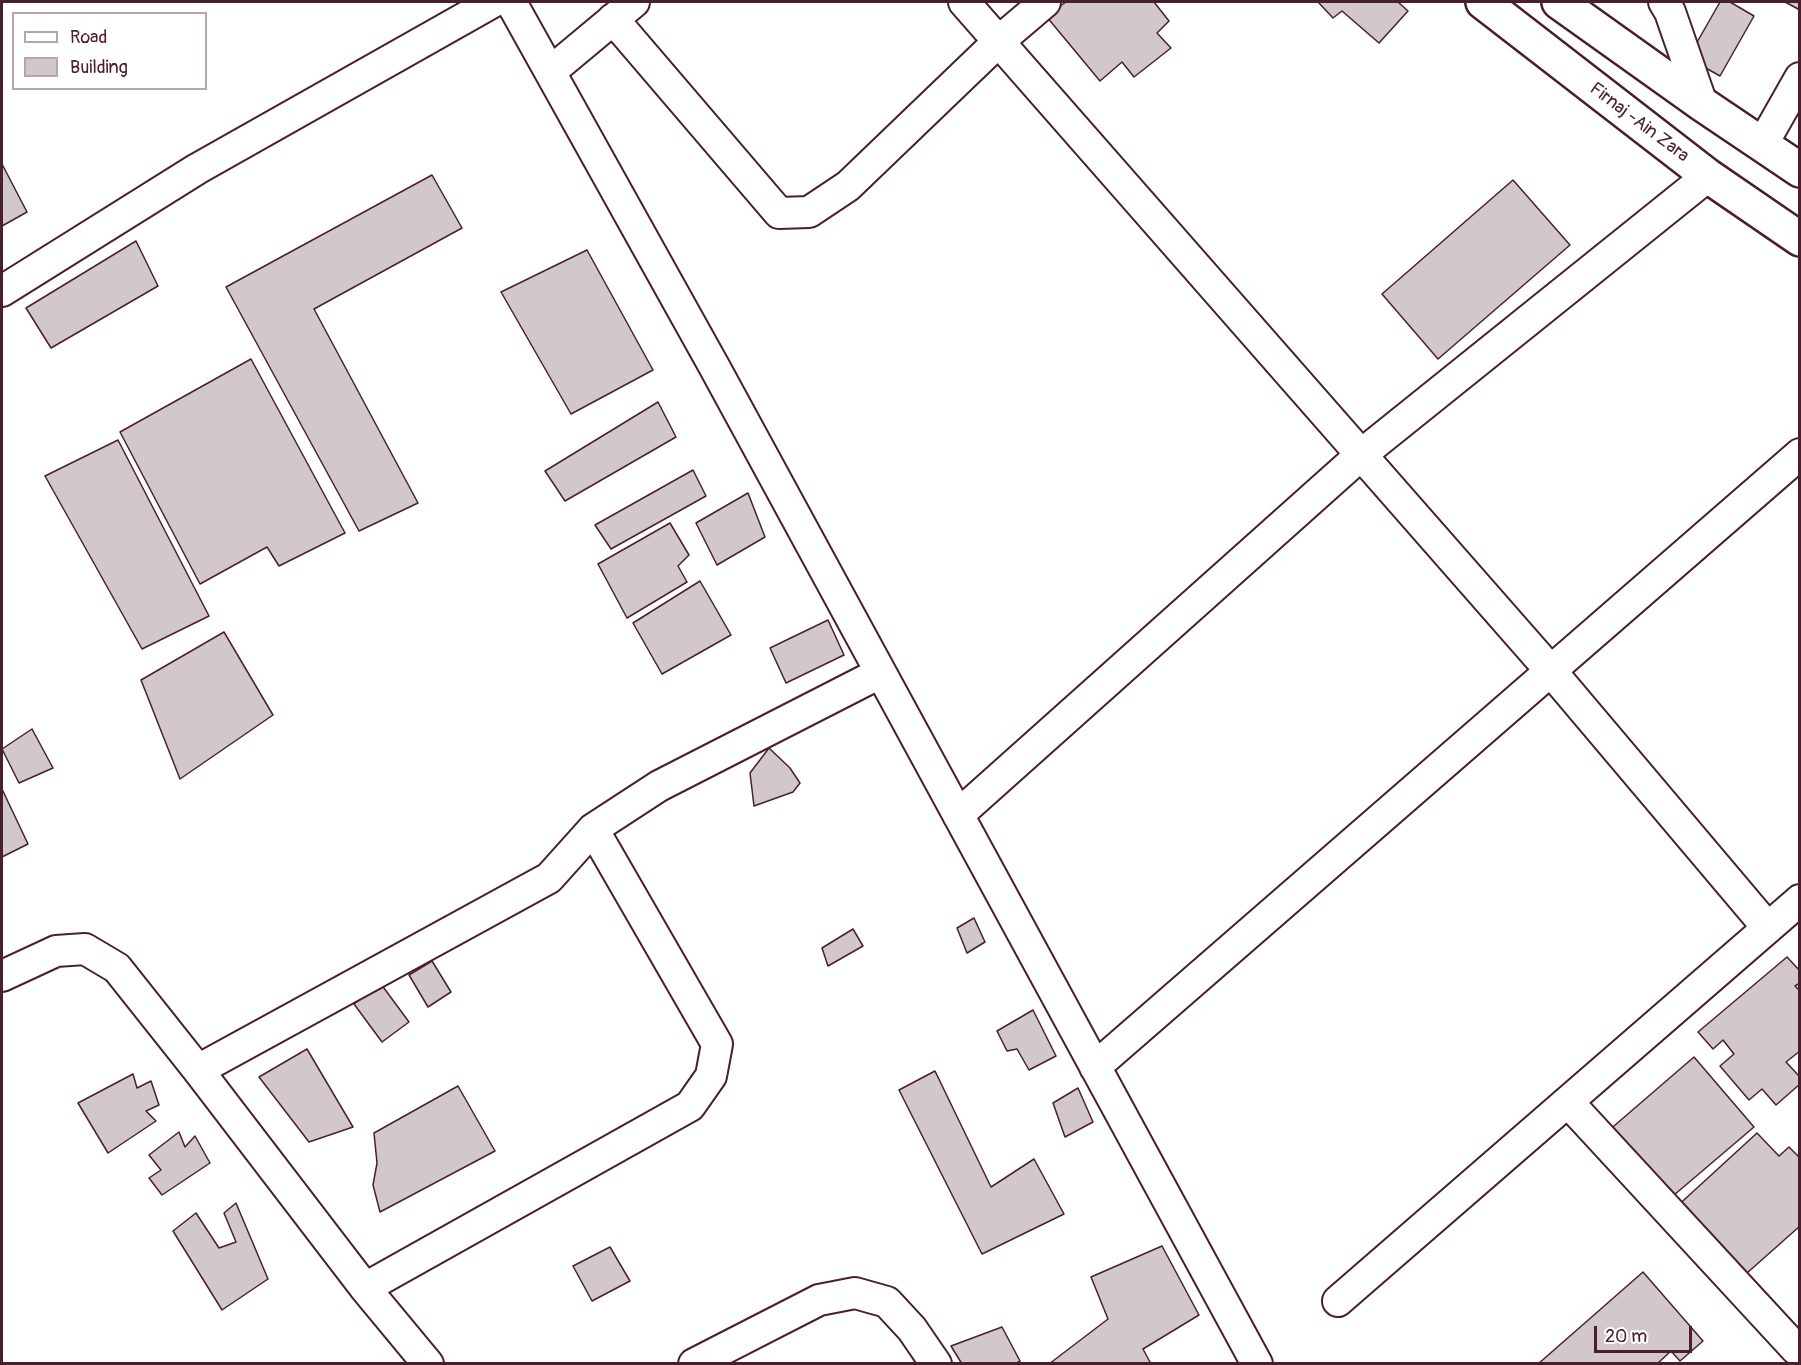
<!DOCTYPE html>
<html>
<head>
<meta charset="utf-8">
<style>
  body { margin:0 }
  #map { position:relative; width:1801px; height:1365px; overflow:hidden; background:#fff; font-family:Pangolin,sans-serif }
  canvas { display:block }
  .frame { position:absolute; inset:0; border:3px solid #4a1f2b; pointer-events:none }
  .legend { position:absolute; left:12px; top:12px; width:195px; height:78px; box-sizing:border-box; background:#fff; border:2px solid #b7a5aa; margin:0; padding:8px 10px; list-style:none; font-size:18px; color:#4a1f2b }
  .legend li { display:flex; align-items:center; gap:12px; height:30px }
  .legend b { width:30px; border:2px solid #b7a5aa }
  .scale { position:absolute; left:1594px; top:1326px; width:98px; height:27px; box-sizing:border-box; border:3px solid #4a1f2b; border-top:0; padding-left:8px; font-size:18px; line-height:21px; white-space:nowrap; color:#4a1f2b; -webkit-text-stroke:4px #fff; paint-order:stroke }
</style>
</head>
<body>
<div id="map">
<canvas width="1801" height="1365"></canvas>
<div class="frame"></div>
<ul class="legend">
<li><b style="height:8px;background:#fff"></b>Road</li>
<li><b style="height:16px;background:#d2c7cb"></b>Building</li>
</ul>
<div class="scale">20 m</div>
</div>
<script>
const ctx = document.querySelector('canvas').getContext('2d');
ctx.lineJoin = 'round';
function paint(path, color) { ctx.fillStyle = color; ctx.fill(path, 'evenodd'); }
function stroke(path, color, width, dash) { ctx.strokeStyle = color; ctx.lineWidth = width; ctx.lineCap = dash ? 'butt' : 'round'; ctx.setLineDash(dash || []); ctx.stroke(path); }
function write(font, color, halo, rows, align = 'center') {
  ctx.font = font + ' Pangolin,sans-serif'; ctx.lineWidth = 4.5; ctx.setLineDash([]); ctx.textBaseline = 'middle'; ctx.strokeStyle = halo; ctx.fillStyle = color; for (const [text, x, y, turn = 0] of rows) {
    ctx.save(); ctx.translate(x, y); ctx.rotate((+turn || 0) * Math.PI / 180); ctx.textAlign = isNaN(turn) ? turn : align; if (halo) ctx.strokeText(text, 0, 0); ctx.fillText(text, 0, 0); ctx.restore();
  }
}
const building = new Path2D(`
  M 1066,2 L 1154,2 L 1169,21 L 1157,33 L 1171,48 L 1134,77 L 1122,62 L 1100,81 L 1046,16 Z
  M 1318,2 L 1398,2 L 1408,11 L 1379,43 L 1342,11 L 1333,18 Z
  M 1720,2 L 1730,2 L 1754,16 L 1720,76 L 1688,58 Z
  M 1785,2 L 1800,2 L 1800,10 Z
  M 2,164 L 27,212 L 2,226 Z
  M 432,175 L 462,228 L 314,309 L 418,503 L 359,531 L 226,287 Z
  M 1513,180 L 1570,245 L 1438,359 L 1382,294 Z
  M 136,241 L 158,286 L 51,348 L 26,308 Z
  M 587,250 L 653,370 L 571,414 L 501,292 Z
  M 251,359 L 345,533 L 279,566 L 267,547 L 200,584 L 120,432 Z
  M 658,402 L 676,437 L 565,501 L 545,471 Z
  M 118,440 L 209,616 L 142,649 L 45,476 Z
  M 693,470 L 706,496 L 611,549 L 595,525 Z
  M 748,493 L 765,537 L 717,565 L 696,523 Z
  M 670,523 L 689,555 L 678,566 L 687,582 L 627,618 L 598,564 Z
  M 700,581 L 731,635 L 662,674 L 633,623 Z
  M 828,620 L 844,655 L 786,683 L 770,648 Z
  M 224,632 L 273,715 L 180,779 L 141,680 Z
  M 32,729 L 53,768 L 19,783 L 2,749 Z
  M 769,748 L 790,768 L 800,783 L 793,792 L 754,806 L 750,773 Z
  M 2,789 L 28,844 L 2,857 Z
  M 974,918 L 985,942 L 967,953 L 957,928 Z
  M 853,929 L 863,946 L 828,966 L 822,948 Z
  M 1787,957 L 1800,971 L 1800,983 L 1795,986 L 1800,991 L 1800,1051 L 1786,1062 L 1800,1077 L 1800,1084 L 1776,1105 L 1762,1089 L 1749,1100 L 1720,1066 L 1734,1054 L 1723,1040 L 1713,1049 L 1698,1032 Z
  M 432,961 L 451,992 L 428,1007 L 409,975 Z
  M 381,984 L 409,1022 L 382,1042 L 354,1004 Z
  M 1033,1010 L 1056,1056 L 1029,1070 L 1017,1049 L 1007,1051 L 997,1031 Z
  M 307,1049 L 353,1127 L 309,1142 L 259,1077 Z
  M 1694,1057 L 1754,1127 L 1667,1201 L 1607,1132 Z
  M 935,1071 L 991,1187 L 1034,1159 L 1064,1214 L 982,1254 L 899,1090 Z
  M 133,1074 L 137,1088 L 151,1081 L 159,1105 L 146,1111 L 156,1121 L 108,1153 L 78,1103 Z
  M 458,1086 L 495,1151 L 380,1212 L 373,1185 L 377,1163 L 374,1133 Z
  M 1078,1088 L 1093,1122 L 1065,1137 L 1053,1103 Z
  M 179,1132 L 185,1147 L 195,1136 L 210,1163 L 162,1195 L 149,1178 L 161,1170 L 149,1155 Z
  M 1757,1133 L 1779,1156 L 1789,1147 L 1800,1158 L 1800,1226 L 1738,1281 L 1673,1210 Z
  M 236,1203 L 268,1279 L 222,1310 L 173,1231 L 196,1213 L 219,1248 L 236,1242 L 224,1213 Z
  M 1162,1246 L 1199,1315 L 1143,1349 L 1151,1364 L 1049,1364 L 1108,1319 L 1091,1277 Z
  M 610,1247 L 630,1281 L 592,1301 L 573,1266 Z
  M 1643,1272 L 1703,1341 L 1680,1361 L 1671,1351 L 1657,1364 L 1538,1364 Z
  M 1002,1327 L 1020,1361 L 1015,1364 L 962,1364 L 951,1346 Z`);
const street = new Path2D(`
  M 511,2 L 715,368 L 1257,1364
  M 964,2 L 1550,670 L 1768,928
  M 1664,2 L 1670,12 L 1702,104
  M 613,19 L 779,213 L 809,212 L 848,186 L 998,42 L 1045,2
  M 550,72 L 634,2
  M 1762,145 L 1800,78
  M 2,291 L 197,169 L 493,2
  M 958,815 L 1362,454 L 1708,176
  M 2,976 L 56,951 L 85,949 L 117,968 L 198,1070 L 365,1288 L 428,1364
  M 1095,1067 L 1800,454
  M 198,1070 L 549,878 L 593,829 L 659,786 L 880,673
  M 1568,1102 L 1796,1349
  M 365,1288 L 690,1106 L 711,1076 L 717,1044 L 593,829
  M 1338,1301 L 1800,900
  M 694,1364 L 819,1300 L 855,1293 L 887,1302 L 912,1329 L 936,1364`);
const primary = new Path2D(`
  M 1483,2 L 1708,176 L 1800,239
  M 1559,2 L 1702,104 L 1800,170`);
const streetNames = [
  ["Firnaj -Ain Zara",1639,123,37]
];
paint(building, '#d2c7cb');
stroke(building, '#4a1f2b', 1.5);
stroke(street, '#4a1f2b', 34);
stroke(primary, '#4a1f2b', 38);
stroke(street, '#fff', 30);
stroke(primary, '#fff', 33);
write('18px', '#4a1f2b', '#fff', streetNames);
</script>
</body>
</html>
